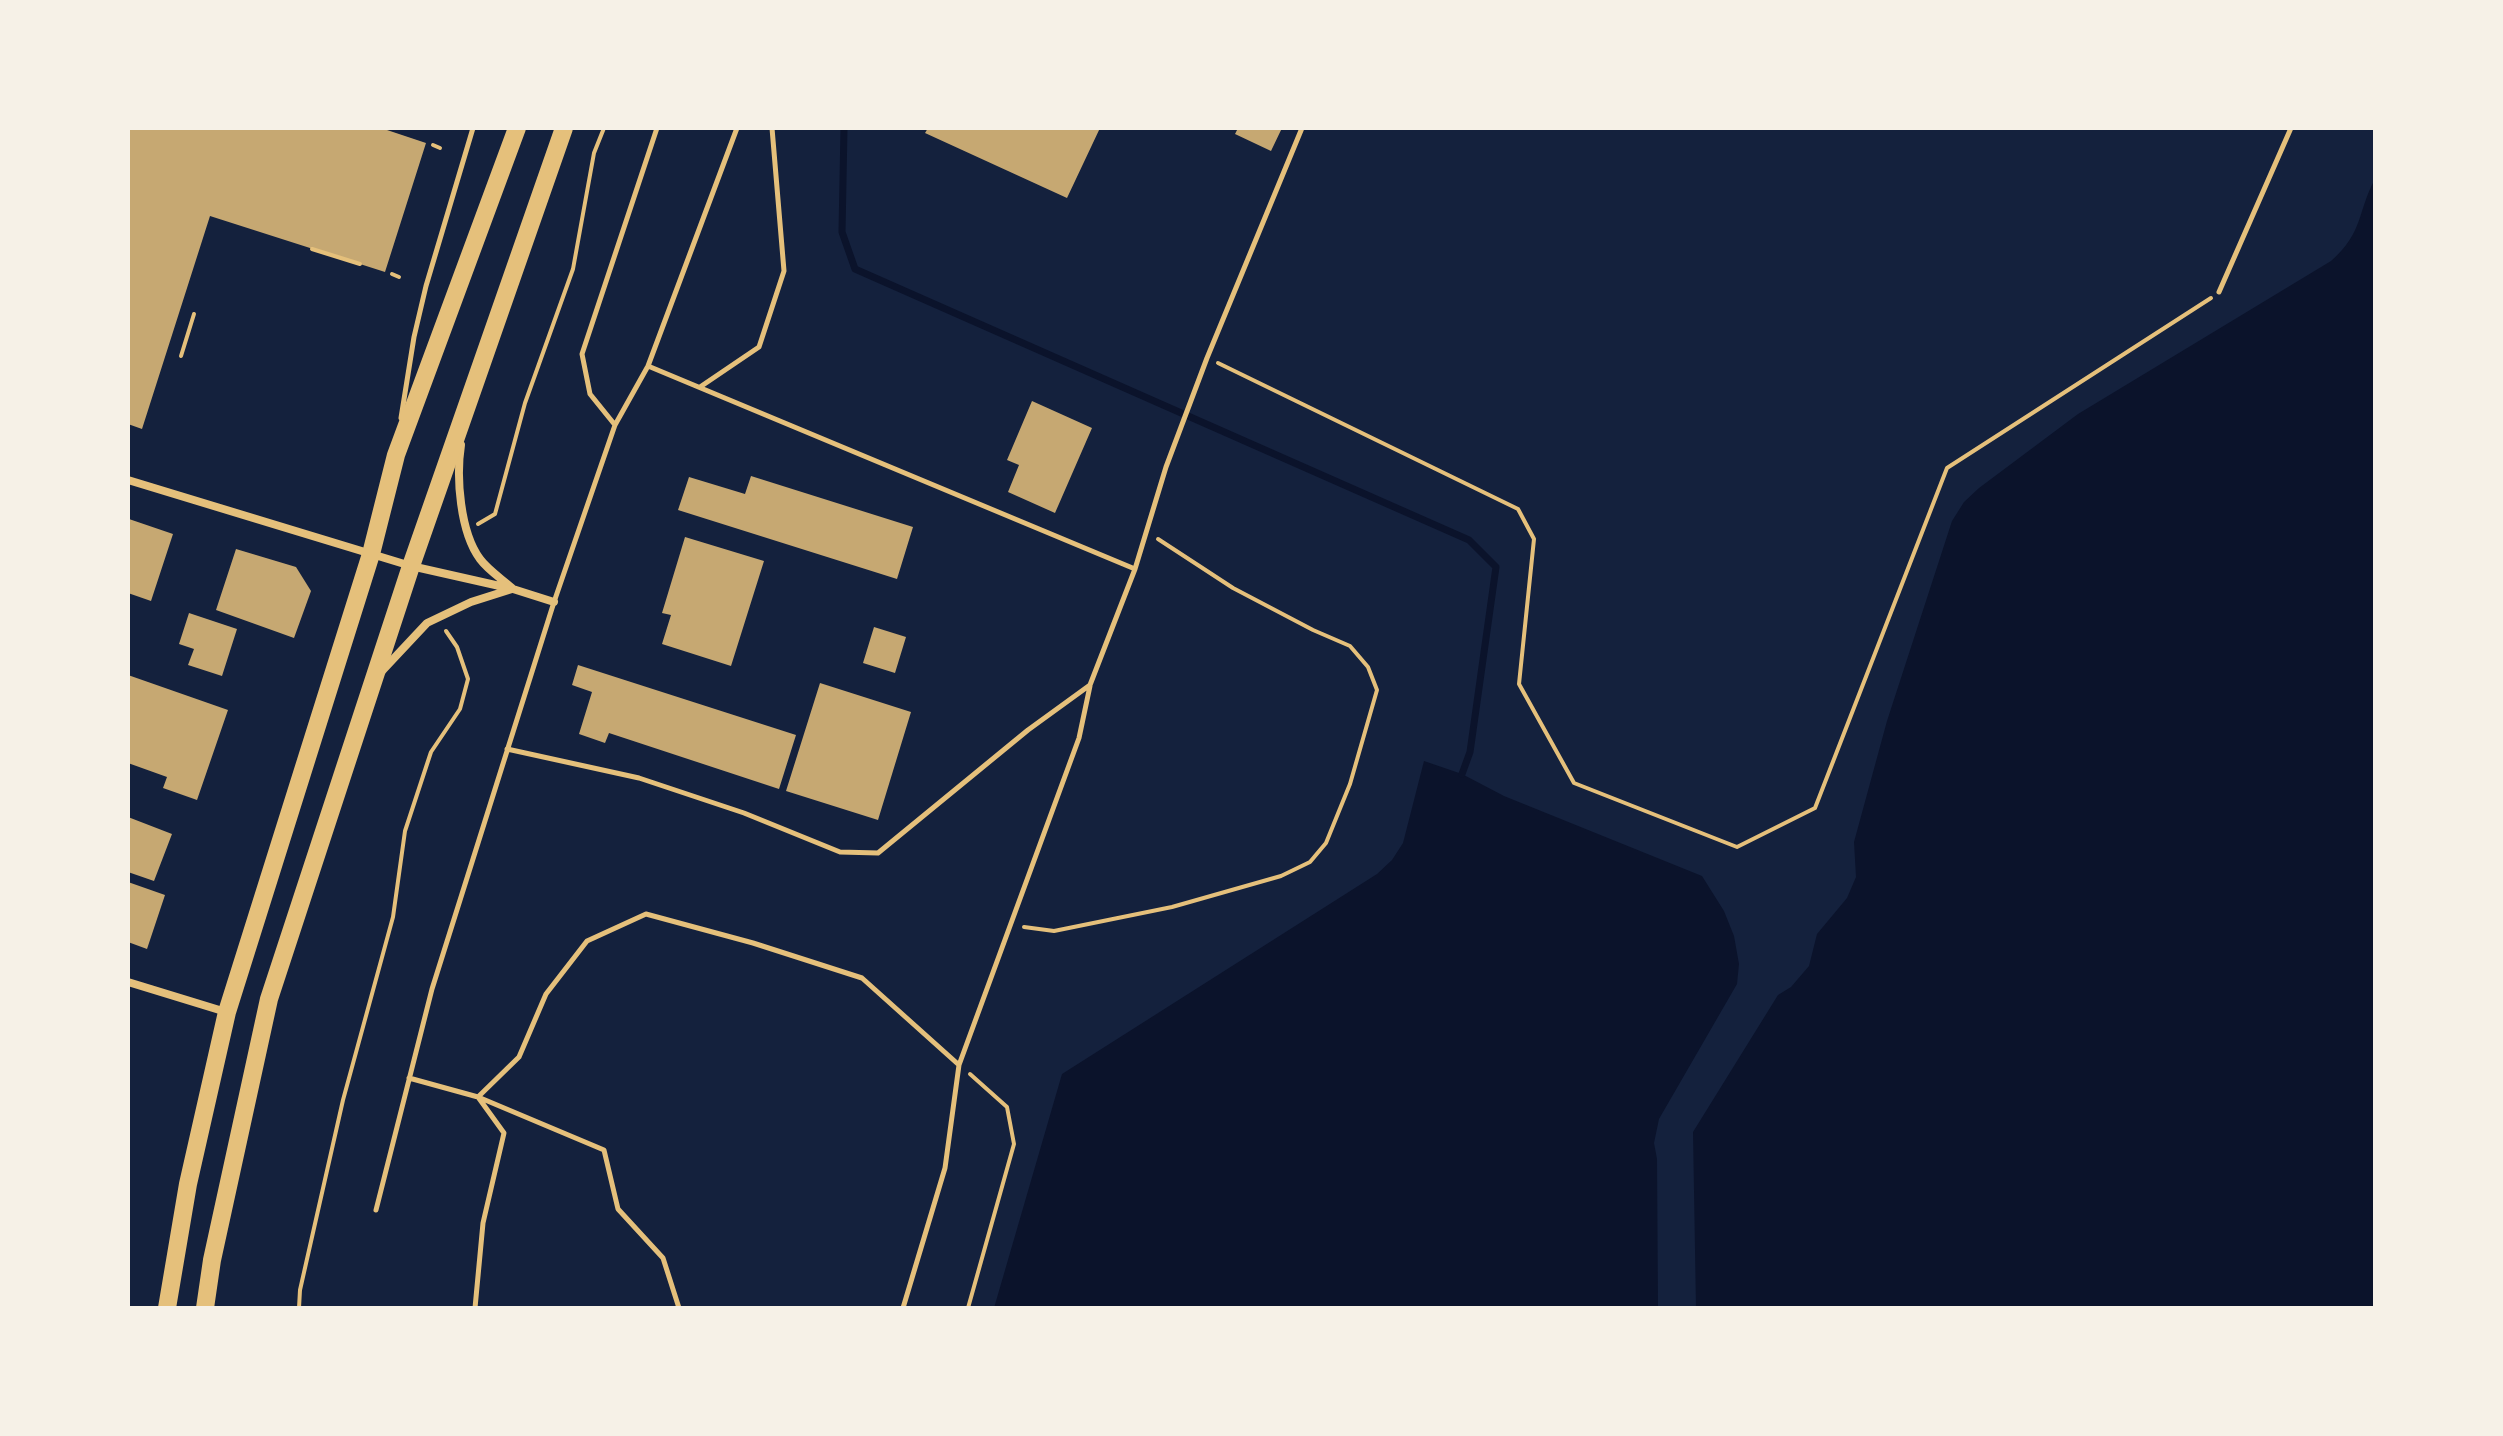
<!DOCTYPE html>
<html>
<head>
<meta charset="utf-8">
<style>
  body { margin:0 }
  #map { position:relative; width:2503px; height:1436px; overflow:hidden; background:#14213d; font-family:"Golos Text",sans-serif }
  canvas { display:block }
  .frame { position:absolute; inset:0; border:130px solid #f6f1e7; pointer-events:none }
</style>
</head>
<body>
<div id="map">
<canvas width="2503" height="1436"></canvas>
<div class="frame"></div>
</div>
<script>
const ctx = document.querySelector('canvas').getContext('2d');
ctx.lineJoin = 'round';
function paint(path, color) { ctx.fillStyle = color; ctx.fill(path, 'evenodd'); }
function stroke(path, color, width, dash) { ctx.strokeStyle = color; ctx.lineWidth = width; ctx.lineCap = dash ? 'butt' : 'round'; ctx.setLineDash(dash || []); ctx.stroke(path); }
const water = new Path2D(`
  M 2375,179 L 2375,1308 L 1696,1308 L 1693,1132 L 1778,995 L 1791,987 L 1809,966 L 1817,934 L 1847,898 L 1856,877 L 1854,842 L 1887,721 L 1952,521 L 1964,502 L 1979,488 L 2078,414 L 2331,261 C 2364,232 2357,212 2375,179 Z
  M 1424,761 L 1462,774 L 1504,796 L 1702,876 L 1724,911 L 1734,936 L 1739,964 L 1737,984 L 1659,1119 L 1654,1143 L 1657,1159 L 1658,1308 L 994,1308 L 1062,1074 L 1377,874 L 1392,860 L 1403,843 Z`);
const stream = new Path2D(`
  M 844,128 L 842,232 L 855,269 L 1469,540 L 1496,567 L 1470,752 L 1462,774`);
const building = new Path2D(`
  M 129,128 L 381,128 L 426,143 L 385,272 L 210,216 L 142,429 L 128,424 Z
  M 928,128 L 1100,128 L 1067,198 L 925,133 Z
  M 1238,128 L 1282,128 L 1271,151 L 1235,134 Z
  M 1032,401 L 1092,428 L 1055,513 L 1008,492 L 1019,465 L 1007,460 Z
  M 751,476 L 913,527 L 897,579 L 678,510 L 689,477 L 745,494 Z
  M 129,519 L 173,534 L 151,601 L 128,593 Z
  M 685,537 L 764,561 L 731,666 L 662,644 L 671,615 L 662,613 Z
  M 236,549 L 296,567 L 311,591 L 294,638 L 216,610 Z
  M 189,613 L 237,629 L 222,676 L 188,665 L 194,649 L 179,644 Z
  M 874,627 L 906,637 L 895,673 L 863,663 Z
  M 578,665 L 796,735 L 779,789 L 609,733 L 605,743 L 579,734 L 592,692 L 572,685 Z
  M 128,675 L 228,710 L 197,800 L 163,788 L 167,777 L 128,763 Z
  M 820,683 L 911,712 L 878,820 L 786,791 Z
  M 128,817 L 172,834 L 154,881 L 128,872 Z
  M 128,882 L 165,895 L 147,949 L 128,942 Z`);
const path = new Path2D(`
  M 433,145 L 440,148
  M 312,249 L 360,264
  M 392,274 L 399,277
  M 181,356 L 194,314
  M 1218,363 L 1518,509 L 1534,539 L 1519,684 L 1574,783 L 1737,847 L 1815,808 L 1947,468 L 2211,298
  M 478,524 L 495,514 L 525,403 L 573,269 L 594,153 L 604,128
  M 1024,927 L 1054,931 L 1172,907 L 1281,876 L 1310,862 L 1326,843 L 1350,784 L 1377,690 L 1368,667 L 1350,646 L 1313,630 L 1233,588 L 1158,539
  M 299,1308 L 300,1290 L 343,1100 L 393,917 L 405,831 L 431,752 L 460,709 L 468,679 L 457,647 L 446,631
  M 968,1308 L 1014,1144 L 1007,1107 L 970,1074`);
const service = new Path2D(`
  M 2219,292 L 2291,128
  M 648,366 L 1135,569
  M 700,387 L 759,347 L 784,271 L 772,128
  M 401,418 L 414,337 L 426,286 L 473,128
  M 615,425 L 590,394 L 582,354 L 657,128
  M 507,749 L 639,778 L 744,813 L 840,852 L 878,853 L 1028,730 L 1090,685 L 1135,569 L 1166,467 L 1207,358 L 1302,128
  M 409,1078 L 478,1097 L 504,1133 L 483,1223 L 475,1308
  M 376,1210 L 432,989 L 554,602 L 615,425 L 648,366 L 737,128
  M 679,1308 L 663,1258 L 618,1209 L 604,1150 L 478,1097 L 519,1057 L 546,994 L 587,941 L 646,914 L 753,943 L 862,978 L 959,1065
  M 903,1308 L 945,1168 L 959,1065 L 1079,738 L 1090,686`);
const minor = new Path2D(`
  M 461,445 C 456,477 460,532 480,559 C 488,570 502,579 512,588
  M 128,480 L 411,566 L 513,589 L 554,602
  M 382,671 L 427,623 L 471,602 L 512,589
  M 128,982 L 226,1012`);
const trunk = new Path2D(`
  M 167,1308 L 188,1184 L 227,1012 L 371,554 L 396,455 L 517,128
  M 205,1308 L 212,1260 L 269,999 L 411,566 L 564,128`);
paint(water, '#0b132b');
stroke(stream, '#0b132b', 7);
paint(building, '#c6a872');
stroke(path, '#e5c07b', 4);
stroke(service, '#e5c07b', 5);
stroke(minor, '#e5c07b', 8);
stroke(trunk, '#e5c07b', 18);
</script>
</body>
</html>
